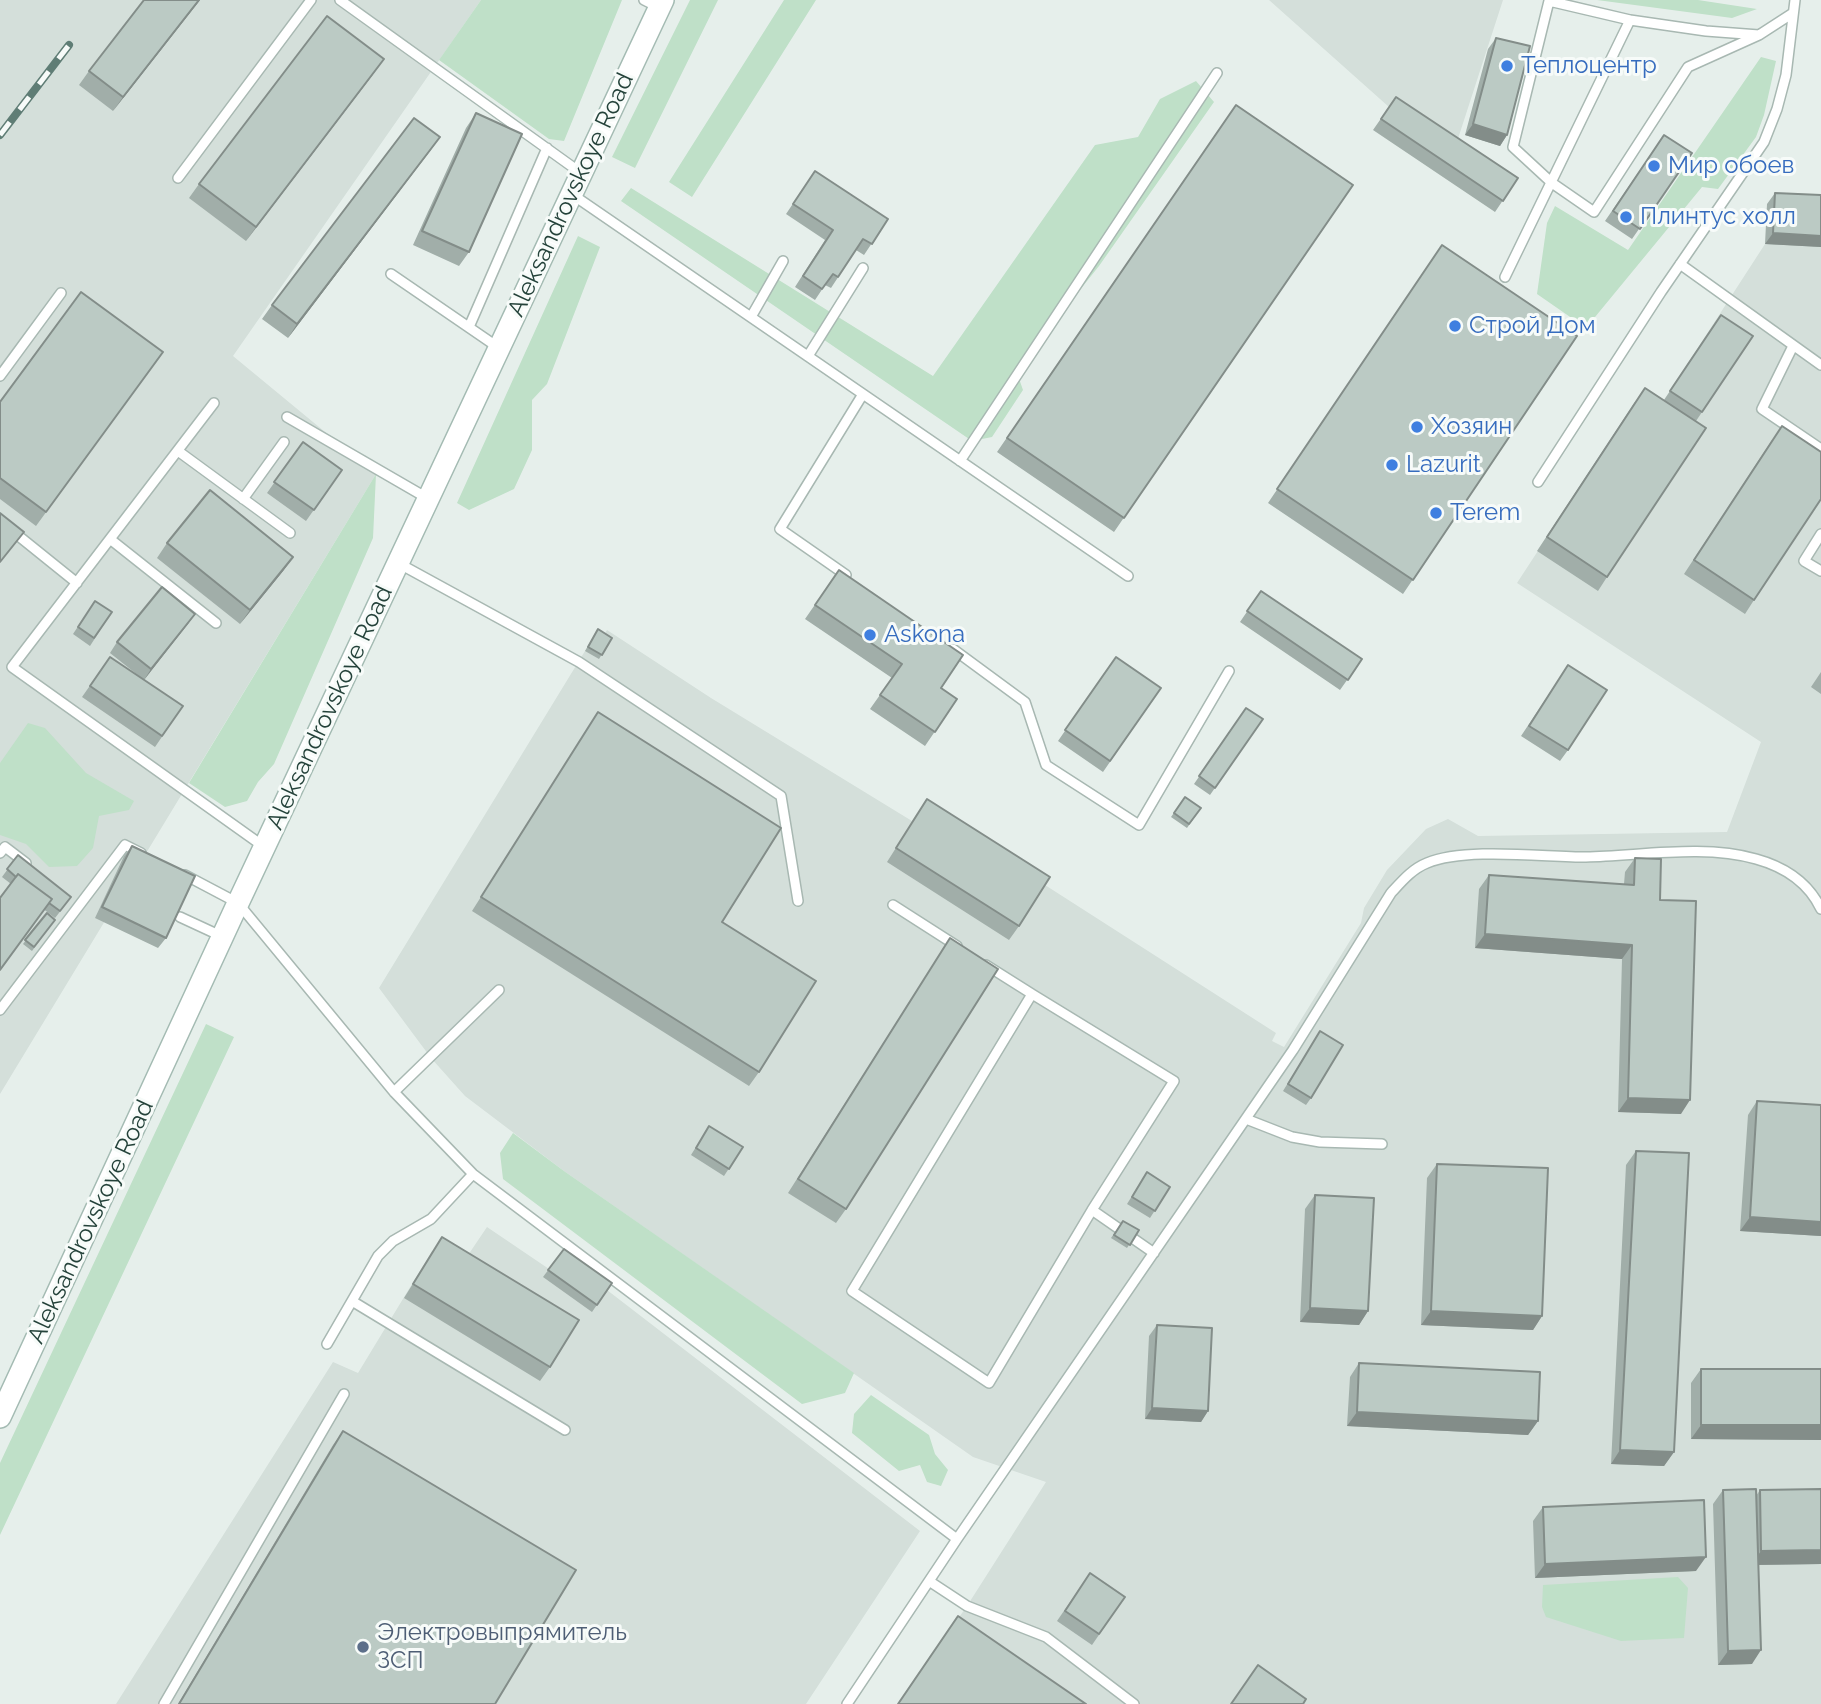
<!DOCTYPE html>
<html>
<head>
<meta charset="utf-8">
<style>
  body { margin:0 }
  canvas { display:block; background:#e6efeb }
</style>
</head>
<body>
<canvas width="1821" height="1704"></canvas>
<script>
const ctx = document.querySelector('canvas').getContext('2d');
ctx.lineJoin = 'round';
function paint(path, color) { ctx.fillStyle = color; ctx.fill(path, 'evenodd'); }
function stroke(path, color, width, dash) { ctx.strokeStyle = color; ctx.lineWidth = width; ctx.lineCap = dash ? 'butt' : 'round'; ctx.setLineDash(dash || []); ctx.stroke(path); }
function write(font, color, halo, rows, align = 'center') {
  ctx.font = font + ' Raleway,sans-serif'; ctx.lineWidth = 6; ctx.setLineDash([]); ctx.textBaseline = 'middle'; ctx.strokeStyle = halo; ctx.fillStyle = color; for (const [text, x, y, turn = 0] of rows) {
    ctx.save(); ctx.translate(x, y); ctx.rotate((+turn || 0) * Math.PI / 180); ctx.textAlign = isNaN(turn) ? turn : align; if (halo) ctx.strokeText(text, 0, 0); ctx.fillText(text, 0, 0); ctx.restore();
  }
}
const built = new Path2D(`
  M 0,0 L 481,0 L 233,356 L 376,474 L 0,1094 Z
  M 1269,0 L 1503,0 L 1454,151 L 1389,107 Z
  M 1765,244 L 1821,247 L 1821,1704 L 898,1704 L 967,1606 L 1046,1482 L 973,1457 L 564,1171 L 465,1096 L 431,1058 L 379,988 L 596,633 L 603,637 L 607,630 L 711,698 L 912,821 L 917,813 L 1040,891 L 1045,885 L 1276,1033 L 1272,1041 L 1284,1047 L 1361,923 L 1364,908 L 1387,870 L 1426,829 L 1448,819 L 1478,836 L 1727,832 L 1761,742 L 1517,583 L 1635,402 L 1655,414 Z
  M 487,1227 L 549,1269 L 559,1256 L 607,1290 L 920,1531 L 806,1704 L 116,1704 L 333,1362 L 358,1373 L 432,1251 L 460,1267 Z`);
const green = new Path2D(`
  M 481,0 L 622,0 L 564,141 L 549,139 L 439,60 Z
  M 690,0 L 718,0 L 635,168 L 612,157 Z
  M 784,0 L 816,0 L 692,197 L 669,182 Z
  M 1597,0 L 1698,0 L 1757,9 L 1732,18 Z
  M 1761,57 L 1776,61 L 1764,115 L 1756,137 L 1718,189 L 1702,187 L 1586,328 L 1537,294 L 1547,223 L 1555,206 L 1628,250 Z
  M 1196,81 L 1214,102 L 1099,266 L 1016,370 L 1023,390 L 992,437 L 972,441 L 621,201 L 631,188 L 933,376 L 1095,145 L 1138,137 L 1160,99 Z
  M 578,236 L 600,247 L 547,384 L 532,400 L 532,450 L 514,489 L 469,510 L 457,503 Z
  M 376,474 L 373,538 L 274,764 L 258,782 L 247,801 L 225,807 L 189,783 Z
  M 28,723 L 45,728 L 86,773 L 134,801 L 129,810 L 99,816 L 93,848 L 77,866 L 49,867 L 26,844 L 0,835 L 0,763 Z
  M 206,1024 L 234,1037 L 0,1535 L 0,1463 Z
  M 513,1133 L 564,1171 L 854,1373 L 845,1393 L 802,1404 L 503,1179 L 500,1153 Z
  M 871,1395 L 929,1435 L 935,1454 L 948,1470 L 941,1486 L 927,1482 L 920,1465 L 899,1471 L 852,1433 L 854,1414 Z
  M 1678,1577 L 1688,1588 L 1684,1638 L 1621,1641 L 1546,1617 L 1542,1607 L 1543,1585 Z`);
const lane = new Path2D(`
  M 340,0 L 581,173
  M 644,0 L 658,7
  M 1630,20 L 1549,1 L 1513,147 L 1552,183 L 1594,212 L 1688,67 L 1759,35
  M 178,178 L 311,0
  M 573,195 L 1128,576
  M 1680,264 L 1821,365
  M 391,274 L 499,348
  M 1505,277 L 1630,20 L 1706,31 L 1759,35 L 1793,13
  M 751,317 L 783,261
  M 469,327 L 547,148
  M 1793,346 L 1762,409 L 1821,449
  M 808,356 L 863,268
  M 0,376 L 61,293
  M 214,403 L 12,667 L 263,846
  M 287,417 L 427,498
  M 178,451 L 290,533
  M 960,461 L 1217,73
  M 1538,482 L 1661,292 L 1764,142 L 1777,109 L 1786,75 L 1795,0
  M 243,499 L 284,442
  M 0,521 L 77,583
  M 1821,534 L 1804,561 L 1821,571
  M 110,539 L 216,623
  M 398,563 L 579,662 L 781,796 L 798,901
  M 846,575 L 780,529 L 863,394
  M 953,649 L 1025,702 L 1046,765 L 1139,825 L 1229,671
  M 0,853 L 5,847 L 26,863
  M 185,875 L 238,903 L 394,1092 L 473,1174 L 957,1539
  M 893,905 L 957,946
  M 180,917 L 221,936
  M 986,965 L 1032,994
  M 0,1010 L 125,845 L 141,853
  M 394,1092 L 499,990
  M 1246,1119 L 1292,1137 L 1320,1142 L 1382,1144
  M 1092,1210 L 1174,1081 L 1032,994 L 852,1291 L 989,1383 L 1092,1210 L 1154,1253
  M 352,1301 L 565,1430
  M 327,1344 L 378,1256 L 393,1241 L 431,1219 L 473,1174
  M 929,1581 L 967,1606 L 1046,1637 L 1134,1704
  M 164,1704 L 344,1394
  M 847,1704 L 957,1539 L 1293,1050 L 1391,893 C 1402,881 1412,869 1427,863 C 1466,847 1543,857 1586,857 C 1640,856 1704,844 1756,859 C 1785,867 1808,882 1821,909`);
const secondary = new Path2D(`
  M 0,1417 L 238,903 L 663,0`);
const rail = new Path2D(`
  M 0,135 L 69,45`);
const wall = new Path2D(`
  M 200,0 L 113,111 L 79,85 L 89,71 Z
  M 1496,38 L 1507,135 L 1500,146 L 1465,135 L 1488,49 Z
  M 374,73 L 246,241 L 189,198 L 199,184 Z
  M 1396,97 L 1518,178 L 1495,212 L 1373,130 Z
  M 1236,105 L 1353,185 L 1114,532 L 997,452 Z
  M 476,113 L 469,252 L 459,266 L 413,245 L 466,128 Z
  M 1664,135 L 1692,153 L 1632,239 L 1605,221 Z
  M 440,137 L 288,338 L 262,319 L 272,305 Z
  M 815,171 L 888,219 L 864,255 L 856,250 L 831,288 L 825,285 L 815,300 L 795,287 L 825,240 L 786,214 Z
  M 1775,193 L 1821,195 L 1821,247 L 1765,244 L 1767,204 Z
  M 1442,245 L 1577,336 L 1403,594 L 1268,503 Z
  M 1721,315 L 1753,336 L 1696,421 L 1607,577 L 1598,591 L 1537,551 L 1635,402 L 1664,400 Z
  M 163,352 L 36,526 L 0,499 L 0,402 Z
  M 1772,440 L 1754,600 L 1745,614 L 1684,574 Z
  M 303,442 L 342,470 L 306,521 L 267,493 Z
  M 167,543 L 293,557 L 283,571 L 240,624 L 157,558 Z
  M 839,570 L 941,688 L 957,699 L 925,746 L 870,709 L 892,678 L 805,619 Z
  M 1261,591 L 1362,659 L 1340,690 L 1240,622 Z
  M 95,601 L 112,612 L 90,646 L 73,634 Z
  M 195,614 L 144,680 L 110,653 L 117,642 Z
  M 598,629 L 612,638 L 599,659 L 585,651 Z
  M 110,657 L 183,706 L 155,747 L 82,697 Z
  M 1116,657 L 1161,688 L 1103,772 L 1058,741 Z
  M 1821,672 L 1821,694 L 1811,687 Z
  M 1561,676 L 1568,750 L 1560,761 L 1521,736 Z
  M 1246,708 L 1263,719 L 1210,795 L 1194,784 Z
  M 598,712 L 722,922 L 759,1072 L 749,1086 L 472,911 Z
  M 1185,797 L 1201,808 L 1187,828 L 1171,817 Z
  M 927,799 L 1019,926 L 1009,940 L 887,862 Z
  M 132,846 L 166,938 L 158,948 L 95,918 L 124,856 Z
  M 18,855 L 66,904 L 55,918 L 2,877 Z
  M 1635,858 L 1660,900 L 1681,1114 L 1618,1112 L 1622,959 L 1475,948 L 1479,889 L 1489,875 L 1624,884 L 1625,872 Z
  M 47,913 L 55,920 L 32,951 L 23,944 Z
  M 950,938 L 846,1209 L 836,1223 L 788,1193 Z
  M 1320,1031 L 1311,1098 L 1306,1105 L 1283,1091 Z
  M 1757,1101 L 1821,1236 L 1740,1231 L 1748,1115 Z
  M 709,1126 L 743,1147 L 724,1176 L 691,1155 Z
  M 1636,1151 L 1674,1452 L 1664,1466 L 1611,1464 L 1626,1165 Z
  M 1437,1164 L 1542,1316 L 1533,1330 L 1421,1325 L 1427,1178 Z
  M 1147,1172 L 1170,1187 L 1150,1218 L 1127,1204 Z
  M 1315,1195 L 1368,1311 L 1359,1325 L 1300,1322 L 1305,1209 Z
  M 1123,1221 L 1139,1230 L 1127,1248 L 1111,1238 Z
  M 442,1237 L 550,1367 L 540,1381 L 404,1298 Z
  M 564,1249 L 612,1283 L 592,1312 L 543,1277 Z
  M 1157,1325 L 1208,1411 L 1201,1422 L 1145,1419 L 1149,1336 Z
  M 1359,1363 L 1538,1421 L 1528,1435 L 1347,1426 L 1350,1377 Z
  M 1701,1369 L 1821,1369 L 1821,1440 L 1691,1439 L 1691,1383 Z
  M 343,1431 L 495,1704 L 178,1704 L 333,1445 Z
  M 1723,1490 L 1756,1496 L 1760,1490 L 1821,1564 L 1759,1565 L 1752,1664 L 1718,1665 L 1713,1504 Z
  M 1543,1507 L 1696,1571 L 1535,1578 L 1533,1521 Z
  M 1090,1573 L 1125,1597 L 1092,1645 L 1057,1621 Z`);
const shadedWall = new Path2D(`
  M 199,0 L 200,0 L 113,111 L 123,97 Z
  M 384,59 L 374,73 L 246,241 L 256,227 Z
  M 1473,124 L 1507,135 L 1500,146 L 1465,135 Z
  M 440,137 L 430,151 L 288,338 L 297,324 Z
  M 1773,233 L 1821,236 L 1821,247 L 1765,244 Z
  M 293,557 L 283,571 L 240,624 L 250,610 Z
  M 195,614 L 188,624 L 144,680 L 151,669 Z
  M 1485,934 L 1632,945 L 1622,959 L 1475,948 Z
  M 1628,1098 L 1690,1100 L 1681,1114 L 1618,1112 Z
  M 1750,1217 L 1821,1222 L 1821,1236 L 1740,1231 Z
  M 1310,1308 L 1368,1311 L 1359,1325 L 1300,1322 Z
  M 1431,1311 L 1542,1316 L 1533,1330 L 1421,1325 Z
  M 1152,1408 L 1208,1411 L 1201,1422 L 1145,1419 Z
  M 1357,1412 L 1538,1421 L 1528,1435 L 1347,1426 Z
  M 1701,1425 L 1821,1425 L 1821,1440 L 1691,1439 Z
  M 1620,1450 L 1674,1452 L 1664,1466 L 1611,1464 Z
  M 1821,1550 L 1821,1564 L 1751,1565 L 1761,1551 Z
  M 1706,1557 L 1696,1571 L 1535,1578 L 1545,1564 Z
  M 1761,1650 L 1752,1664 L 1718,1665 L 1728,1651 Z`);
const building = new Path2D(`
  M 144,0 L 199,0 L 123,97 L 89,71 Z
  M 327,16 L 384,59 L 256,227 L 199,184 Z
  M 1496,38 L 1530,46 L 1507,135 L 1473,124 Z
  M 1396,97 L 1518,178 L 1503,201 L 1381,119 Z
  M 1236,105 L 1353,185 L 1124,518 L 1007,438 Z
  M 476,113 L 522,134 L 469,252 L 422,231 Z
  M 414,118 L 440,137 L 297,324 L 272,305 Z
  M 1664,135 L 1692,153 L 1640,229 L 1613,211 Z
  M 815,171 L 888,219 L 872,244 L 863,239 L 838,277 L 833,274 L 822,289 L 803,276 L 833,230 L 793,204 Z
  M 1775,193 L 1821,195 L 1821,236 L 1773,233 Z
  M 1442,245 L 1577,336 L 1413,580 L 1277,489 Z
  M 81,292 L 163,352 L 46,512 L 0,478 L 0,402 Z
  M 1721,315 L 1753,336 L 1702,412 L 1670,391 Z
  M 1645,388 L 1706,428 L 1607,577 L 1547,537 Z
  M 1782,426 L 1821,452 L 1821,499 L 1754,600 L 1694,560 Z
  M 303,442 L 342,470 L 314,510 L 274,482 Z
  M 210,490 L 293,557 L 250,610 L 167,543 Z
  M 0,513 L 24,532 L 0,562 Z
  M 839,570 L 963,655 L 941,688 L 957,699 L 935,732 L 880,695 L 902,664 L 815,605 Z
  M 162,587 L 195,614 L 151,669 L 117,642 Z
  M 1261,591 L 1362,659 L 1348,680 L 1247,611 Z
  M 95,601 L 112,612 L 94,638 L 78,627 Z
  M 598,629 L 612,638 L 602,655 L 588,647 Z
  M 110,657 L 183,706 L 162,736 L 90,686 Z
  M 1116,657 L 1161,688 L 1110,761 L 1065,730 Z
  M 1568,665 L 1607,690 L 1568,750 L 1529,726 Z
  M 1246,708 L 1263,719 L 1215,788 L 1199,776 Z
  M 598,712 L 781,828 L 722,922 L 816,981 L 759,1072 L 481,897 Z
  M 1185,797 L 1201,808 L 1189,824 L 1174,813 Z
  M 927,799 L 1050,877 L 1019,926 L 896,848 Z
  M 132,846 L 195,876 L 166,938 L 102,907 Z
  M 18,855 L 71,897 L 60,911 L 49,903 L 52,899 L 18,874 L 16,877 L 7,869 Z
  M 1635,858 L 1661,859 L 1660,900 L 1696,901 L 1690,1100 L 1628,1098 L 1632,945 L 1485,934 L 1489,875 L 1634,885 Z
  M 18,874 L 52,899 L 0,970 L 0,898 Z
  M 47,913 L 55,920 L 34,947 L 25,940 Z
  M 950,938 L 998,969 L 846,1209 L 798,1179 Z
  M 1320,1031 L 1343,1045 L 1311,1098 L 1288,1084 Z
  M 1757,1101 L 1821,1105 L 1821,1222 L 1750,1217 Z
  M 709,1126 L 743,1147 L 729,1169 L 696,1148 Z
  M 1636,1151 L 1689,1153 L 1674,1452 L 1620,1450 Z
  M 1437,1164 L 1548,1168 L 1542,1316 L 1431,1311 Z
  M 1147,1172 L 1170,1187 L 1155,1211 L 1132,1197 Z
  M 1315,1195 L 1374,1198 L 1368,1311 L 1310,1308 Z
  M 1123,1221 L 1139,1230 L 1130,1245 L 1114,1235 Z
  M 442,1237 L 579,1320 L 550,1367 L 413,1284 Z
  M 564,1249 L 612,1283 L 597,1305 L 548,1270 Z
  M 1157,1325 L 1212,1328 L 1208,1411 L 1152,1408 Z
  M 1359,1363 L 1540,1372 L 1538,1421 L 1357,1412 Z
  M 1701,1369 L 1821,1369 L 1821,1425 L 1701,1425 Z
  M 343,1431 L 576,1570 L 495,1704 L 179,1704 Z
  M 1756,1489 L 1761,1650 L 1728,1651 L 1723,1490 Z
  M 1821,1489 L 1821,1550 L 1761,1551 L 1760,1490 Z
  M 1704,1500 L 1706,1557 L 1545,1564 L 1543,1507 Z
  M 1090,1573 L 1125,1597 L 1099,1634 L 1065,1611 Z
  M 958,1616 L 1086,1704 L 898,1704 Z
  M 1258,1665 L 1306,1699 L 1303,1704 L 1231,1704 Z`);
const markers = [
  [1507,66,7,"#3f7fe0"],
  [1654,166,7,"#3f7fe0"],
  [1626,217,7,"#3f7fe0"],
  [1455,326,7,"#3f7fe0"],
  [1417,427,7,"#3f7fe0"],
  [1392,465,7,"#3f7fe0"],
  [1436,513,7,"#3f7fe0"],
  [870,635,7,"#3f7fe0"],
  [363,1647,7,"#5c6f8a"]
];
const shopNames = [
  ["Теплоцентр",1521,66],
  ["Мир обоев",1668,166],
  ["Плинтус холл",1640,217],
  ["Строй Дом",1469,326],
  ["Хозяин",1431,427],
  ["Lazurit",1406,465],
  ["Terem",1450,513],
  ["Askona",884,635]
];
const streetNames = [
  ["Aleksandrovskoye Road",571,195,-65],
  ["Aleksandrovskoye Road",330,708,-65],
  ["Aleksandrovskoye Road",91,1222,-65]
];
const serviceNames = [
  ["Электровыпрямитель",377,1633],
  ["ЗСП",377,1661]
];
paint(built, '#d4dfda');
paint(green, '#bfe0c8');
stroke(lane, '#a8b8b2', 12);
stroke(secondary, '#a4bbb3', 24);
stroke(lane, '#fff', 9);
stroke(secondary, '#fff', 21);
stroke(rail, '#5f7d75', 8);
stroke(rail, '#f7fbf9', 5, [16]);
paint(wall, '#a1aea9');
paint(shadedWall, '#838d89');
paint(building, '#bbcac4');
stroke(building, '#838d89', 2);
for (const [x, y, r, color] of markers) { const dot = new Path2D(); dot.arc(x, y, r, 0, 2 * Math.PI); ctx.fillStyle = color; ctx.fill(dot); stroke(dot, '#f7fbf9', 2.5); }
write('24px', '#366cbe', '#f7fbf9', shopNames, 'left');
write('24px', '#24423a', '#f7fbf9', streetNames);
write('24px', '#4e5e75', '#f7fbf9', serviceNames, 'left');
</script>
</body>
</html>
